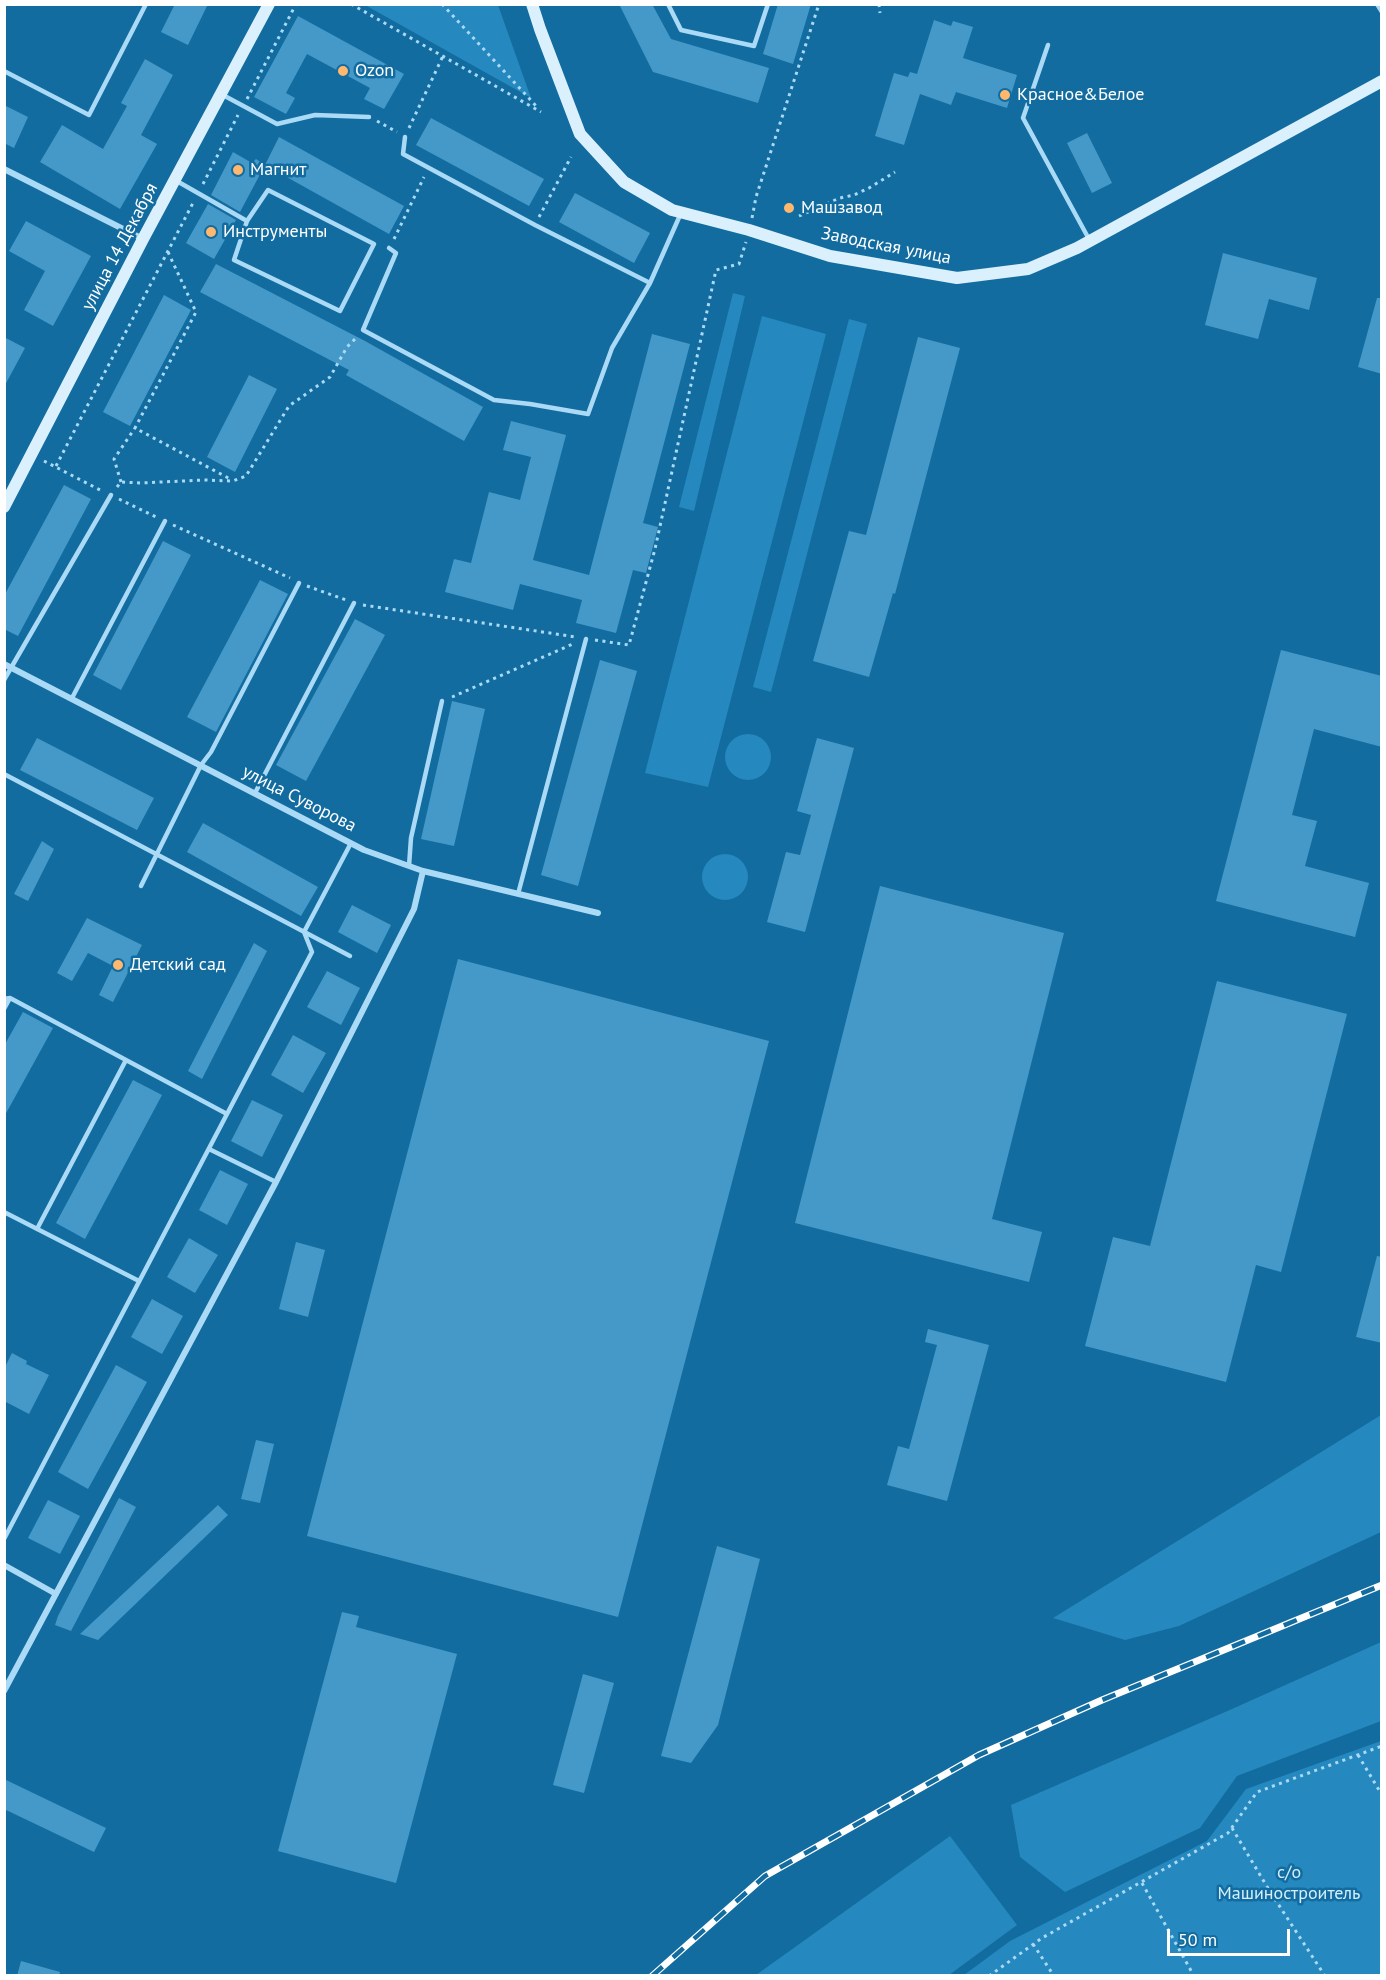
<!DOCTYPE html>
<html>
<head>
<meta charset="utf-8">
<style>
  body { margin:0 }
  #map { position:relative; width:1386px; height:1980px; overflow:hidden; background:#126ca0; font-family:"PT Sans",sans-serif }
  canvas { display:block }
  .frame { position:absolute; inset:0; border:6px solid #fff; pointer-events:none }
  .scale { position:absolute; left:1167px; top:1929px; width:123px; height:27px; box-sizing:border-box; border:3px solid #fff; border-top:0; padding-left:8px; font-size:18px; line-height:21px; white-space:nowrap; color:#fff; -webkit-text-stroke:4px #126ca0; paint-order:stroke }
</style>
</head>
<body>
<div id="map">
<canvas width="1386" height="1980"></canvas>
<div class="frame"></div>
<div class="scale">50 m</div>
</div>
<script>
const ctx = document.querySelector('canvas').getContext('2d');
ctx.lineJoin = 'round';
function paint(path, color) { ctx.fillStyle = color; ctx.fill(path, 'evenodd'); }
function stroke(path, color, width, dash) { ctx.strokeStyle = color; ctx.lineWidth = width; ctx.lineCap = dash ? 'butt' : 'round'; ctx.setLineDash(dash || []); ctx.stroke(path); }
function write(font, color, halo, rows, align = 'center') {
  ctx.font = font + ' "PT Sans",sans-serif'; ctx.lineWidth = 5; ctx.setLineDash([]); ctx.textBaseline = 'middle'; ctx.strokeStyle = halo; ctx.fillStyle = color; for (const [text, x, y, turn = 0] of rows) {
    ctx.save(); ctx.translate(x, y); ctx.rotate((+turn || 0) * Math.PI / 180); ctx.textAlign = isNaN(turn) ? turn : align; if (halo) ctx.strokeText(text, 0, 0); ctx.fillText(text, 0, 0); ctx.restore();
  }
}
const green = new Path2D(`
  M 365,5 L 498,5 L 531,98 Z
  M 733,293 L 745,296 L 694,511 L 679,507 Z
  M 762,316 L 826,334 L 708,787 L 645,773 Z
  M 849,319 L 867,324 L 771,692 L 753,687 Z
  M725 757a23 23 0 1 1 46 0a23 23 0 1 1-46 0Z
  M702 877a23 23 0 1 1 46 0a23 23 0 1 1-46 0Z
  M 1381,1415 L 1381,1532 L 1179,1626 L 1125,1640 L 1053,1618 Z
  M 1381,1642 L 1381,1721 L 1237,1776 L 1200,1828 L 1065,1892 L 1020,1857 L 1011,1805 L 1232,1709 Z
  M 1381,1741 L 1381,1975 L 964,1975 L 1010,1941 L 1207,1841 L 1246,1789 Z
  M 950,1836 L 1017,1925 L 949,1975 L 756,1975 Z`);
const building = new Path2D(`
  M 175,4 L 208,4 L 188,45 L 161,32 Z
  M 619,4 L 652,4 L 671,39 L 769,68 L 758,103 L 653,72 Z
  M 778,4 L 811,4 L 793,64 L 763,54 Z
  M 298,16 L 404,74 L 384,109 L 364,99 L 370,88 L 307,54 L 286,93 L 295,98 L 286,114 L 254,97 Z
  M 934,20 L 951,26 L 953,21 L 973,27 L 963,58 L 1017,75 L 1007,108 L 956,92 L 951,105 L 920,94 L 904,145 L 875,136 L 894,73 L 908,77 L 910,72 L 917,74 Z
  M 145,59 L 173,75 L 141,135 L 157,144 L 120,209 L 40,162 L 62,125 L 103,149 L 127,106 L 121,103 Z
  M 4,105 L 28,117 L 14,148 L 4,143 Z
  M 431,118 L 544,179 L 529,206 L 416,145 Z
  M 1087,133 L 1112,183 L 1092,193 L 1067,143 Z
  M 279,137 L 404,206 L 389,234 L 265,165 Z
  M 233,152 L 252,163 L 256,159 L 265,165 L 240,212 L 211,195 Z
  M 575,193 L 650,233 L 634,263 L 559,222 Z
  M 208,204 L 236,220 L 214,259 L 186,243 Z
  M 26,221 L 91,256 L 53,326 L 24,310 L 45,271 L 9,251 Z
  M 1223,253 L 1317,278 L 1309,310 L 1269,299 L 1258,339 L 1205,325 Z
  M 216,264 L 365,341 L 483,407 L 464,441 L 346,375 L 349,370 L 200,292 Z
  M 164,295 L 191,310 L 130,426 L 103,412 Z
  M 1377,298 L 1382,298 L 1382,374 L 1358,367 Z
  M 652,334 L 690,344 L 643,523 L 658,527 L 646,573 L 633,570 L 616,633 L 576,623 L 582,600 L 520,584 L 513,610 L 445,592 L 454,559 L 471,563 L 489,492 L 520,500 L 531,457 L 503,450 L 511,421 L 566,435 L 533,560 L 589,575 Z
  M 4,337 L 25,348 L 4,387 Z
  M 918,337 L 960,348 L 895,594 L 893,593 L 869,677 L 813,661 L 849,531 L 866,535 Z
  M 249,375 L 277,389 L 235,472 L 207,457 Z
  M 64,485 L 91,499 L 18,636 L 4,629 L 4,596 Z
  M 163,541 L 191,555 L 121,690 L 93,675 Z
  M 260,580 L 288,594 L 216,732 L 187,717 Z
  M 355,619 L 385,635 L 306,781 L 276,765 Z
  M 1281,650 L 1382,676 L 1382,747 L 1314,729 L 1292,815 L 1317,821 L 1305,866 L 1369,883 L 1355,937 L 1216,901 Z
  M 600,660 L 637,671 L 578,886 L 541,875 Z
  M 452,701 L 485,709 L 454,846 L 421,839 Z
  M 37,738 L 154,798 L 137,830 L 20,770 Z
  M 817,738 L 854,748 L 805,932 L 767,922 L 786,852 L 800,855 L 811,815 L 797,811 Z
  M 203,823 L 318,887 L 301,916 L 187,852 Z
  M 42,841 L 54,849 L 28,901 L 14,894 Z
  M 880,886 L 1064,933 L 992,1219 L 1042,1232 L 1029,1282 L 795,1223 Z
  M 352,905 L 391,925 L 377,953 L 338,932 Z
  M 87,918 L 142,945 L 113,1002 L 99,995 L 113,966 L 88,953 L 72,981 L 57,973 Z
  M 254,943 L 267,951 L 202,1079 L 188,1071 Z
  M 458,959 L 769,1041 L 618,1617 L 307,1536 Z
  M 327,971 L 360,988 L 341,1025 L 307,1007 Z
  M 1217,981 L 1347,1014 L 1281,1272 L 1256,1265 L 1226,1382 L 1085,1346 L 1113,1237 L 1150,1246 Z
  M 23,1012 L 53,1028 L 4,1117 L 4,1046 Z
  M 293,1035 L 326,1053 L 303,1093 L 271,1075 Z
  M 133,1080 L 162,1095 L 85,1239 L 56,1223 Z
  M 252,1100 L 283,1115 L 262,1157 L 231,1141 Z
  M 220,1170 L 248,1184 L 227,1225 L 199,1210 Z
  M 189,1238 L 218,1255 L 195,1293 L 167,1277 Z
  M 296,1242 L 325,1250 L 308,1317 L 279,1309 Z
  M 1377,1256 L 1382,1257 L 1382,1343 L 1356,1337 Z
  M 152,1299 L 183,1316 L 162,1354 L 131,1337 Z
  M 928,1329 L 989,1345 L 947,1501 L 887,1485 L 898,1446 L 909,1449 L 937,1345 L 925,1342 Z
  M 12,1353 L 27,1361 L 26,1364 L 49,1375 L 29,1414 L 4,1401 L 4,1369 Z
  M 116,1365 L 147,1382 L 88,1489 L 58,1472 Z
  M 256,1440 L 274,1444 L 260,1503 L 241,1499 Z
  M 119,1498 L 136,1507 L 71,1631 L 55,1625 L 58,1616 Z
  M 48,1500 L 80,1516 L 60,1554 L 28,1538 Z
  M 218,1505 L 228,1515 L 98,1640 L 80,1634 Z
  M 717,1546 L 760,1559 L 718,1725 L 691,1763 L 661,1756 Z
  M 342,1612 L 359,1616 L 356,1627 L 457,1654 L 396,1883 L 278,1851 Z
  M 583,1674 L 614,1683 L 584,1793 L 553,1785 Z
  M 4,1779 L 106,1828 L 94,1852 L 4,1809 Z
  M 21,1961 L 60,1972 L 59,1976 L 17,1976 Z`);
const path = new Path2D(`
  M 351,4 L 541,112
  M 442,4 L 538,108
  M 879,4 L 880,13
  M 247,99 L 296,4
  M 377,121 L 397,132
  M 409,128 L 443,56
  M 203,184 L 238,115
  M 799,216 L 840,198 L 854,195 L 869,188 L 895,172
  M 539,217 L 571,157
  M 752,218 L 756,197 L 819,4
  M 394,239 L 424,177
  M 168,252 L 196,312 L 135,428 L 232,480
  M 44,461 L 102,491
  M 56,466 L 194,201
  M 121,482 L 114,459 L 135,428
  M 117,487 L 121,482 L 141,483 L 204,480 L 233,481 L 246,476 L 289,406 L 330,377 L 347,347 L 356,338
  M 119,499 L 156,517
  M 173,525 L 290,578
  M 307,586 L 346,600
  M 363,605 L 576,637
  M 595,640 L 629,645 L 655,549 L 716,270 L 739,264 L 746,242
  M 452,697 L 575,643
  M 1358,1755 L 1382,1795
  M 1232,1828 L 1269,1890 L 1325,1976
  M 1142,1883 L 1194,1976
  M 1033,1944 L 1054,1976
  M 989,1976 L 1042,1938 L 1228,1833 L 1257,1792 L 1382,1746`);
const lane = new Path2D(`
  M 668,4 L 681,30 L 754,46 L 768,4
  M 1377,4 L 1382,12
  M 1048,45 L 1023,118 L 1090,241
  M 4,71 L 89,115 L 146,4
  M 221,94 L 277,124 L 315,115 L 369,117
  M 405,137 L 403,154 L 535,225 L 650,283 L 681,213
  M 175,180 L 247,221 L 268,190 L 374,244 L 340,311 L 234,260 L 247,221
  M 389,248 L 396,253 L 363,330 L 494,400 L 530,404 L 588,414 L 612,348 L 650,283
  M 4,680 L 111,495
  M 72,698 L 165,521
  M 4,774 L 350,956
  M 255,793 L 354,603
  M 409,866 L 411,838 L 442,701
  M 141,886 L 201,765 L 211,752 L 299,583
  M 518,894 L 586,639
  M 4,999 L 10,998 L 227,1114
  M 4,1009 L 10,998
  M 209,1149 L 276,1182
  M 4,1212 L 139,1281
  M 37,1229 L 126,1060
  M 4,1539 L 312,952 L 304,932 L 351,843`);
const street = new Path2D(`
  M 4,169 L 143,239
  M 4,664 L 364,850 L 423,871 L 598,913
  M 4,1565 L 56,1594
  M 4,1691 L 276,1182 L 414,909 L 423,871`);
const secondary = new Path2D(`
  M 532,4 L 540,29 L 580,134 L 624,182 L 672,210 L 749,230 L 830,256 L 957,278 L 1028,269 L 1077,248 L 1382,81
  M 4,507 L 143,239 L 269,4`);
const rail = new Path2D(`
  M 652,1976 L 765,1876 L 979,1755 L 1102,1700 L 1382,1585`);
const markers = [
  [343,71,6,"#ffb86e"],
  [1005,95,6,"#ffb86e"],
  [238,170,6,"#ffb86e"],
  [789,208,6,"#ffb86e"],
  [211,232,6,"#ffb86e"],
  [118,965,6,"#ffb86e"]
];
const poiNames = [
  ["Ozon",355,71],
  ["Красное&Белое",1017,95],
  ["Магнит",250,170],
  ["Машзавод",801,208],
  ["Инструменты",223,232],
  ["Детский сад",130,965]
];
const streetNames = [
  ["Заводская улица",886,246,11],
  ["улица 14 Декабря",120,247,-62],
  ["улица Суворова",299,799,27]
];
const parkNames = [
  ["с/о",1289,1873],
  ["Машиностроитель",1289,1894]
];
paint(green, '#2588be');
paint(building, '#4499c9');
stroke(path, '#aadaf5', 3, [3, 4.5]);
stroke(lane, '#aadaf5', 4.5);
stroke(street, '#aadaf5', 6);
stroke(secondary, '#daf0fd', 12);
stroke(rail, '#fff', 7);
stroke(rail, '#126ca0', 4.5, [14]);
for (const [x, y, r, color] of markers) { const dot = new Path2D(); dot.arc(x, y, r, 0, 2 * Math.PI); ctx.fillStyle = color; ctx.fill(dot); stroke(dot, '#126ca0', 2); }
write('18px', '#fff', '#126ca0', poiNames, 'left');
write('18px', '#fff', '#126ca0', streetNames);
write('18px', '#d3effe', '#126ca0', parkNames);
</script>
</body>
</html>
